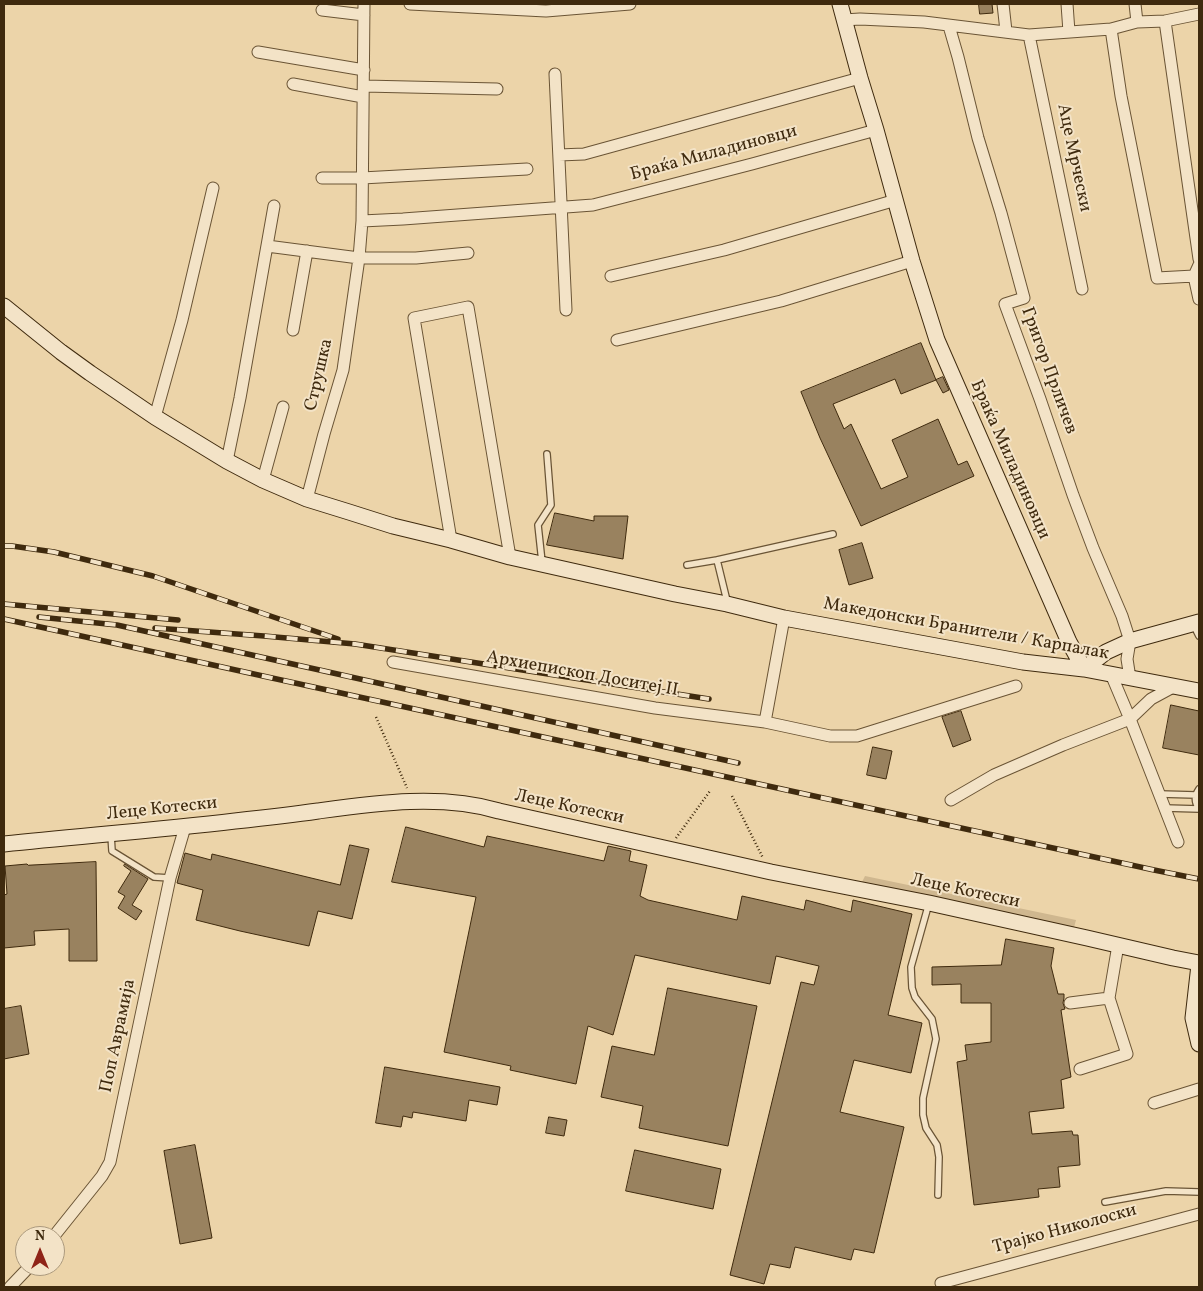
<!DOCTYPE html>
<html>
<head>
<meta charset="utf-8">
<style>
  body { margin:0 }
  #map { position:relative; width:1203px; height:1291px; overflow:hidden; background:#ecd4a9; font-family:Vollkorn,serif }
  canvas { display:block }
  .frame { position:absolute; inset:0; border:5px solid #3f2a0e; pointer-events:none }
  .north { position:absolute; left:15px; top:1226px; width:50px; height:50px; box-sizing:border-box; background:#f3e3c7; border:1px solid #ab997d; border-radius:50%; rotate:0deg; font-size:14px; font-weight:700; line-height:20px; text-align:center; color:#3f2a0e }
  .north::after { content:''; display:block; margin:auto; width:18px; height:22px; background:#8f2418; clip-path:polygon(50% 0,100% 100%,50% 72%,0 100%) }
</style>
</head>
<body>
<div id="map">
<canvas width="1203" height="1291"></canvas>
<div class="frame"></div>
<div class="north">N</div>
</div>
<script>
const ctx = document.querySelector('canvas').getContext('2d');
ctx.lineJoin = 'round';
function paint(path, color) { ctx.fillStyle = color; ctx.fill(path, 'evenodd'); }
function stroke(path, color, width, dash) { ctx.strokeStyle = color; ctx.lineWidth = width; ctx.lineCap = dash ? 'butt' : 'round'; ctx.setLineDash(dash || []); ctx.stroke(path); }
function write(font, color, halo, rows, align = 'center') {
  ctx.font = font + ' Vollkorn,serif'; ctx.lineWidth = 4; ctx.setLineDash([]); ctx.textBaseline = 'middle'; ctx.strokeStyle = halo; ctx.fillStyle = color; for (const [text, x, y, turn = 0] of rows) {
    ctx.save(); ctx.translate(x, y); ctx.rotate((+turn || 0) * Math.PI / 180); ctx.textAlign = isNaN(turn) ? turn : align; if (halo) ctx.strokeText(text, 0, 0); ctx.fillText(text, 0, 0); ctx.restore();
  }
}
const green = new Path2D(`
  M 865,876 L 1076,920 L 1072,935 L 858,890 Z`);
const building = new Path2D(`
  M 979,4 L 992,4 L 993,13 L 980,14 Z
  M 921,343 L 936,380 L 901,394 L 895,379 L 833,404 L 844,429 L 851,424 L 881,489 L 908,477 L 892,440 L 938,419 L 958,465 L 967,461 L 974,476 L 861,526 L 820,438 L 801,392 Z
  M 943,377 L 949,390 L 943,393 L 936,380 Z
  M 555,513 L 594,521 L 594,516 L 628,516 L 623,559 L 547,545 Z
  M 862,543 L 873,578 L 849,585 L 839,550 Z
  M 1171,705 L 1199,711 L 1199,755 L 1163,748 Z
  M 961,711 L 971,740 L 953,747 L 942,717 Z
  M 873,747 L 892,751 L 886,779 L 867,775 Z
  M 406,827 L 484,847 L 487,836 L 604,861 L 608,846 L 631,851 L 629,861 L 647,865 L 640,896 L 648,900 L 737,920 L 742,896 L 804,910 L 806,900 L 851,912 L 853,900 L 912,914 L 888,1015 L 922,1023 L 911,1073 L 854,1060 L 840,1112 L 904,1127 L 874,1253 L 854,1249 L 851,1260 L 795,1247 L 790,1268 L 770,1264 L 764,1284 L 730,1275 L 801,982 L 814,985 L 819,966 L 776,956 L 770,984 L 635,955 L 613,1035 L 588,1026 L 576,1084 L 510,1070 L 511,1066 L 444,1052 L 476,897 L 392,882 Z
  M 350,845 L 369,849 L 352,919 L 318,911 L 309,946 L 240,931 L 196,920 L 203,890 L 177,883 L 185,853 L 211,860 L 212,854 L 340,885 Z
  M 96,862 L 97,961 L 69,961 L 69,929 L 34,931 L 35,945 L 4,948 L 4,895 L 7,894 L 5,866 L 27,864 L 28,865 Z
  M 125,864 L 148,879 L 132,905 L 142,911 L 136,920 L 118,908 L 125,896 L 118,892 L 131,871 L 124,866 Z
  M 1006,939 L 1054,948 L 1051,966 L 1058,994 L 1064,994 L 1064,998 L 1063,1003 L 1065,1009 L 1061,1010 L 1071,1077 L 1061,1080 L 1064,1108 L 1029,1112 L 1032,1134 L 1072,1131 L 1073,1135 L 1078,1135 L 1080,1165 L 1058,1167 L 1060,1187 L 1038,1189 L 1039,1197 L 974,1205 L 957,1062 L 967,1060 L 965,1045 L 991,1042 L 991,1003 L 961,1003 L 961,984 L 932,985 L 932,967 L 1001,965 Z
  M 668,988 L 757,1006 L 728,1146 L 639,1128 L 643,1106 L 601,1097 L 612,1046 L 654,1055 Z
  M 21,1006 L 29,1054 L 4,1059 L 4,1009 Z
  M 385,1067 L 500,1087 L 497,1105 L 469,1100 L 466,1121 L 413,1112 L 412,1118 L 403,1116 L 401,1127 L 376,1123 Z
  M 549,1117 L 567,1120 L 564,1136 L 546,1133 Z
  M 195,1145 L 212,1238 L 180,1244 L 164,1151 Z
  M 635,1150 L 721,1169 L 713,1209 L 626,1191 Z`);
const path = new Path2D(`
  M 376,717 L 407,788
  M 732,796 L 763,858
  M 676,838 L 710,791`);
const lane = new Path2D(`
  M 717,560 L 727,601
  M 542,562 L 538,525 L 551,505 L 547,454
  M 687,565 L 717,560 L 833,534
  M 1193,624 L 1199,636
  M 1199,789 C 1195,795 1194,802 1199,808
  M 1160,794 L 1196,795
  M 1165,808 L 1199,809
  M 111,835 L 112,851 L 154,877 L 170,878
  M 929,903 L 911,967 L 912,988 L 915,997 L 932,1019 L 936,1039 L 923,1098 L 923,1115 L 926,1128 L 937,1145 L 939,1157 L 938,1195
  M 1105,1202 L 1166,1191 L 1199,1192`);
const street = new Path2D(`
  M 410,4 L 546,11 L 630,4
  M 1003,4 L 1006,31
  M 1067,4 L 1069,32
  M 1135,4 L 1137,22
  M 322,10 L 364,15
  M 844,20 L 860,19 L 924,22 L 1029,35 L 1111,29 L 1137,22 L 1165,21 L 1199,14
  M 1165,21 L 1199,259
  M 949,26 L 958,57 L 978,138 L 1001,213 L 1024,298 L 1005,304 L 1040,399 L 1073,495 L 1093,548 L 1122,616 L 1130,641 L 1127,659 L 1130,678
  M 1111,29 L 1121,96 L 1157,278 L 1194,276
  M 1029,35 L 1082,289
  M 258,52 L 364,70
  M 555,74 L 566,310
  M 293,84 L 363,97
  M 364,86 L 497,89
  M 559,155 L 584,154 L 860,78
  M 322,178 L 362,178 L 527,169
  M 362,221 L 403,219 L 593,205 L 752,164 L 876,130
  M 267,246 L 359,258 L 416,258 L 468,253
  M 1199,265 L 1194,276 L 1199,299
  M 611,276 L 724,250 L 896,200
  M 293,330 L 307,251
  M 617,340 L 781,301 L 912,261
  M 155,417 L 182,320 L 213,188
  M 227,461 L 240,398 L 274,206
  M 263,480 L 283,407
  M 307,499 L 324,434 L 343,370 L 359,258 L 362,221 L 364,4
  M 451,540 L 414,318 L 468,307 L 510,557
  M 393,662 L 655,708 L 765,722 L 830,736 L 857,736 L 1016,686
  M 1111,674 L 1130,719 L 1178,842
  M 765,722 L 784,618
  M 951,800 L 994,775 L 1063,745 L 1130,719 L 1151,699 L 1175,686
  M 1070,1003 L 1109,998
  M 1080,1069 L 1127,1054 L 1109,998 L 1118,945
  M 1154,1103 L 1199,1089
  M 54,1236 L 102,1176 L 110,1162 L 170,878 L 185,827
  M 941,1283 L 1199,1214
  M 10,1287 L 30,1266`);
const secondary = new Path2D(`
  M 840,4 L 860,78 L 876,130 L 912,261 L 937,340 L 1069,642 L 1084,669
  M 4,306 L 61,352 L 90,373 L 155,417 L 227,461 L 263,480 L 307,499 L 349,512 L 393,526 L 451,540 L 510,557 L 675,594 L 727,604 L 784,618 L 1023,662 L 1084,669 L 1199,691
  M 1084,669 L 1106,652 L 1130,641 L 1199,622
  M 4,844 C 81,836 158,830 235,821 C 263,818 290,815 318,811 C 377,803 441,794 499,811 L 771,872 L 929,903 L 1087,938 L 1173,958 L 1199,963
  M 1199,965 L 1193,1018 L 1199,1044`);
const rail = new Path2D(`
  M 4,546 L 12,546 L 54,552 L 153,576 L 338,639
  M 4,604 L 178,620
  M 39,617 L 117,625 L 738,763
  M 4,619 L 272,678 L 1154,870 L 1199,879
  M 155,628 L 264,636 L 355,644 L 709,699`);
const streetNames = [
  ["Браќа Миладиновци",714,154,-15],
  ["Аце Мрчески",1073,158,78],
  ["Григор Прличев",1048,371,70],
  ["Струшка",320,375,-77],
  ["Браќа Миладиновци",1009,460,66],
  ["Македонски Бранители / Карпалак",966,630,10],
  ["Архиепископ Доситеј II",582,675,10],
  ["Леце Котески",569,808,12],
  ["Леце Котески",162,810,-6],
  ["Леце Котески",965,892,12],
  ["Поп Аврамија",119,1036,-78],
  ["Трајко Николоски",1065,1230,-15]
];
paint(green, '#cfb78f');
paint(building, '#99825f');
stroke(building, '#3f2a0e', 1);
stroke(lane, '#6a5435', 8);
stroke(street, '#6a5435', 13);
stroke(secondary, '#3f2a0e', 17);
stroke(path, '#3f2a0e', 2.5, [1, 2.5]);
stroke(lane, '#f3e3c7', 5.5);
stroke(street, '#f3e3c7', 11);
stroke(secondary, '#f3e3c7', 15);
stroke(rail, '#3f2a0e', 5.5);
stroke(rail, '#f3e3c7', 4, [11]);
write('18px', '#3f2a0e', '#f3e3c7', streetNames);
</script>
</body>
</html>
